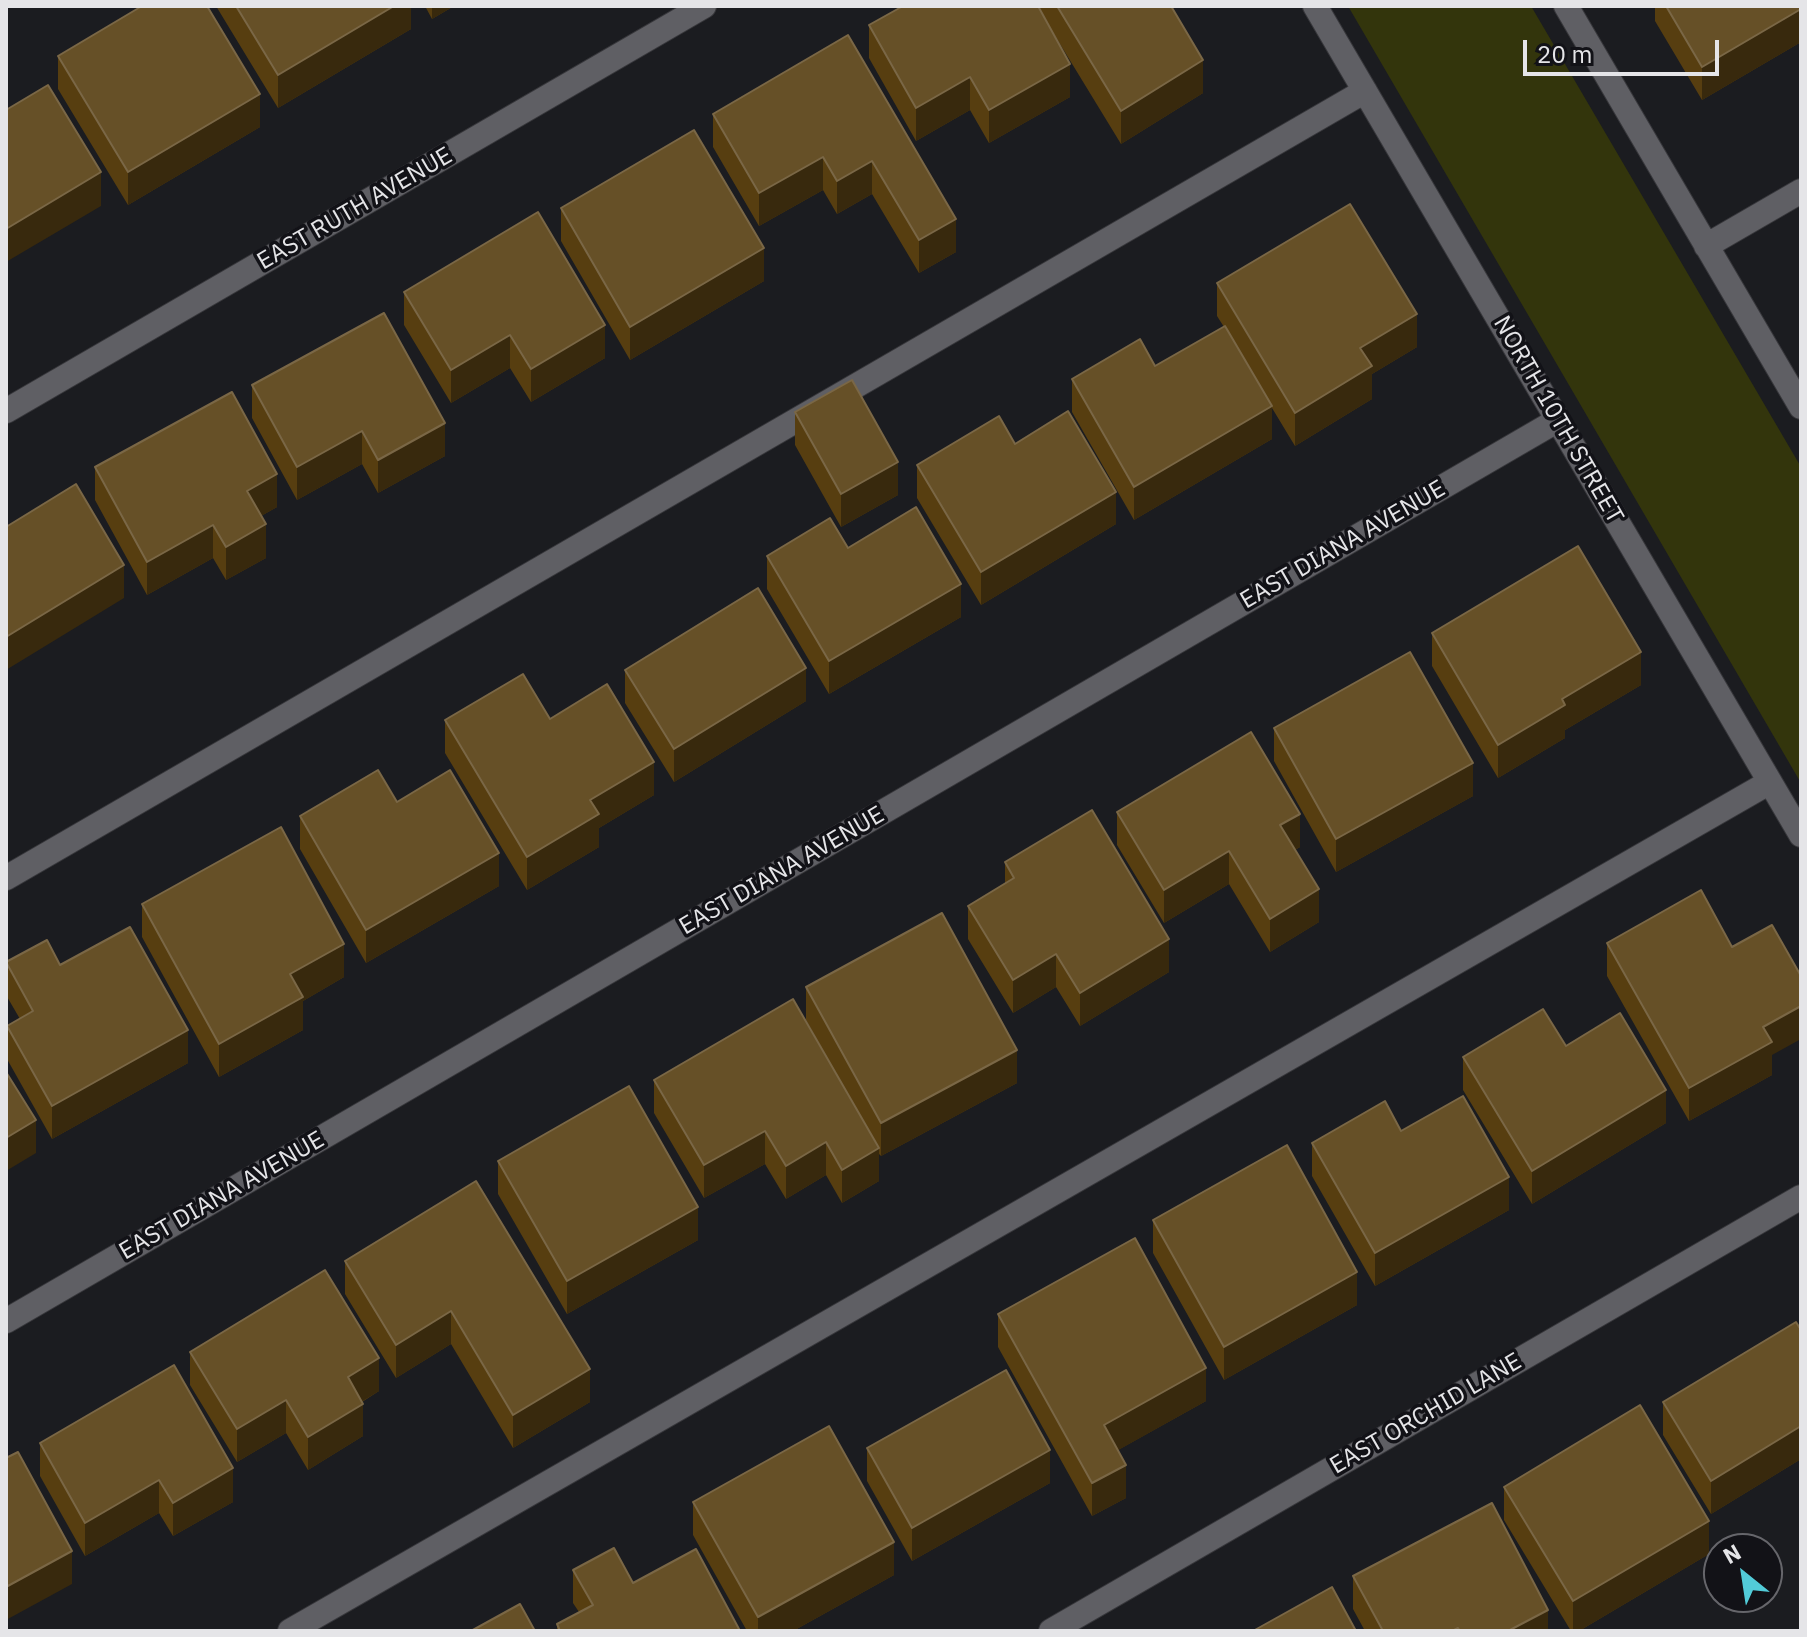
<!DOCTYPE html>
<html>
<head>
<meta charset="utf-8">
<style>
  body { margin:0 }
  #map { position:relative; width:1807px; height:1637px; overflow:hidden; background:#1b1c20; font-family:"IBM Plex Sans",sans-serif }
  canvas { display:block }
  .frame { position:absolute; inset:0; border:8px solid #e5e5e8; pointer-events:none }
  .north { position:absolute; left:1703px; top:1533px; width:80px; height:80px; box-sizing:border-box; background:#121217; border:2px solid #66666b; border-radius:50%; rotate:330deg; font-size:22px; font-weight:700; line-height:32px; text-align:center; color:#e5e5e8 }
  .north::after { content:''; display:block; margin:auto; width:28px; height:36px; background:#52cbd8; clip-path:polygon(50% 0,100% 100%,50% 72%,0 100%) }
  .scale { position:absolute; left:1523px; top:40px; width:196px; height:36px; box-sizing:border-box; border:4px solid #e5e5e8; border-top:0; padding-left:10px; font-size:24px; line-height:28px; white-space:nowrap; color:#e5e5e8; -webkit-text-stroke:6px #121217; paint-order:stroke }
</style>
</head>
<body>
<div id="map">
<canvas width="1807" height="1637"></canvas>
<div class="frame"></div>
<div class="north">N</div>
<div class="scale">20 m</div>
</div>
<script>
const ctx = document.querySelector('canvas').getContext('2d');
ctx.lineJoin = 'round';
function paint(path, color) { ctx.fillStyle = color; ctx.fill(path, 'evenodd'); }
function stroke(path, color, width, dash) { ctx.strokeStyle = color; ctx.lineWidth = width; ctx.lineCap = dash ? 'butt' : 'round'; ctx.setLineDash(dash || []); ctx.stroke(path); }
function write(font, color, halo, rows, align = 'center') {
  ctx.font = font + ' "IBM Plex Sans",sans-serif'; ctx.lineWidth = 7; ctx.setLineDash([]); ctx.textBaseline = 'middle'; ctx.strokeStyle = halo; ctx.fillStyle = color; for (const [text, x, y, turn = 0] of rows) {
    ctx.save(); ctx.translate(x, y); ctx.rotate((+turn || 0) * Math.PI / 180); ctx.textAlign = isNaN(turn) ? turn : align; if (halo) ctx.strokeText(text, 0, 0); ctx.fillText(text, 0, 0); ctx.restore();
  }
}
const green = new Path2D(`
  M 1348,6 L 1531,6 L 1801,467 L 1801,783 Z`);
const minor = new Path2D(`
  M 1315,6 L 1801,835
  M 1566,6 L 1801,407
  M 1706,246 L 1801,191
  M 6,411 L 704,6
  M 6,878 L 1365,91
  M 6,1321 L 1558,420
  M 290,1631 L 1770,782
  M 1051,1631 L 1801,1197`);
const wall = new Path2D(`
  M 216,6 L 411,6 L 411,29 L 278,108 Z
  M 425,6 L 454,6 L 432,19 Z
  M 903,6 L 1171,6 L 1203,93 L 1121,144 L 1049,26 L 1070,97 L 989,143 L 970,110 L 916,141 L 869,58 L 869,25 Z
  M 1655,6 L 1801,6 L 1801,42 L 1702,100 L 1655,21 Z
  M 848,35 L 956,252 L 919,273 L 872,194 L 837,214 L 823,190 L 759,226 L 713,147 L 713,114 Z
  M 58,56 L 260,127 L 128,205 L 58,89 Z
  M 561,208 L 764,281 L 630,360 L 561,241 Z
  M 1217,283 L 1417,347 L 1372,374 L 1372,399 L 1295,446 L 1272,408 L 1272,439 L 1134,520 L 1072,412 L 1072,379 L 1155,366 L 1224,327 L 1217,316 Z
  M 404,292 L 605,358 L 531,402 L 510,368 L 451,403 L 404,325 Z
  M 252,385 L 445,456 L 378,493 L 362,464 L 297,500 L 252,418 Z
  M 795,412 L 898,495 L 841,527 L 795,445 Z
  M 1015,444 L 1116,524 L 981,605 L 917,498 L 917,465 Z
  M 95,467 L 277,507 L 261,516 L 266,558 L 226,580 L 213,558 L 147,595 L 95,500 Z
  M 848,548 L 961,617 L 829,694 L 767,589 L 767,556 Z
  M 1432,633 L 1641,685 L 1565,730 L 1565,738 L 1498,778 L 1432,666 Z
  M 625,670 L 806,701 L 674,782 L 625,703 Z
  M 550,719 L 654,795 L 599,828 L 599,847 L 527,890 L 445,753 L 445,720 Z
  M 1274,728 L 1473,796 L 1336,872 L 1274,761 Z
  M 397,802 L 499,886 L 366,963 L 300,849 L 300,816 Z
  M 1117,812 L 1300,847 L 1295,850 L 1319,922 L 1270,952 L 1229,884 L 1164,923 L 1117,845 Z
  M 1005,862 L 1169,972 L 1080,1026 L 1056,987 L 1013,1013 L 968,939 L 968,906 L 1005,883 Z
  M 142,904 L 344,977 L 303,1001 L 303,1030 L 219,1077 L 142,937 Z
  M 1607,943 L 1772,1055 L 1772,1075 L 1689,1121 L 1607,976 Z
  M 6,962 L 60,965 L 188,1063 L 52,1139 L 7,1059 L 7,1026 L 20,1019 L 6,995 Z
  M 806,987 L 1017,1083 L 881,1156 L 879,1154 L 879,1181 L 842,1203 L 826,1175 L 786,1199 L 765,1164 L 704,1198 L 654,1113 L 654,1080 L 831,1065 L 806,1020 Z
  M 1566,1046 L 1666,1123 L 1532,1204 L 1463,1090 L 1463,1057 Z
  M 1401,1131 L 1509,1210 L 1375,1286 L 1312,1176 L 1312,1143 Z
  M 498,1161 L 698,1240 L 567,1314 L 498,1194 Z
  M 476,1181 L 590,1402 L 513,1448 L 451,1344 L 396,1378 L 345,1294 L 345,1261 Z
  M 1153,1220 L 1357,1305 L 1224,1380 L 1153,1253 Z
  M 998,1314 L 1206,1401 L 1118,1450 L 1126,1498 L 1092,1516 L 998,1347 Z
  M 1801,1330 L 1801,1459 L 1711,1514 L 1663,1435 L 1663,1402 Z
  M 190,1352 L 379,1391 L 362,1402 L 363,1436 L 308,1470 L 286,1433 L 237,1462 L 190,1385 Z
  M 40,1443 L 233,1502 L 173,1536 L 159,1513 L 85,1556 L 40,1476 Z
  M 867,1448 L 1050,1483 L 912,1561 L 867,1481 Z
  M 1504,1487 L 1709,1554 L 1579,1631 L 1571,1631 L 1504,1520 Z
  M 693,1502 L 894,1575 L 793,1631 L 747,1631 L 693,1535 Z
  M 573,1570 L 633,1583 L 739,1631 L 557,1631 L 557,1624 L 579,1612 L 573,1603 Z
  M 1353,1576 L 1548,1631 L 1365,1631 L 1353,1609 Z`);
const shadedWall = new Path2D(`
  M 394,6 L 411,6 L 411,29 L 278,108 L 278,75 Z
  M 432,6 L 454,6 L 432,19 Z
  M 1801,9 L 1801,42 L 1702,100 L 1702,67 Z
  M 1203,60 L 1203,93 L 1121,144 L 1121,111 Z
  M 1070,64 L 1070,97 L 989,143 L 989,110 Z
  M 970,77 L 970,110 L 916,141 L 916,108 Z
  M 260,94 L 260,127 L 128,205 L 128,172 Z
  M 823,157 L 823,190 L 759,226 L 759,193 Z
  M 872,161 L 872,194 L 837,214 L 837,181 Z
  M 101,172 L 101,206 L 6,262 L 6,229 Z
  M 956,219 L 956,252 L 919,273 L 919,240 Z
  M 764,248 L 764,281 L 630,360 L 630,327 Z
  M 1417,314 L 1417,347 L 1372,374 L 1372,399 L 1295,446 L 1295,413 L 1360,348 Z
  M 605,325 L 605,358 L 531,402 L 531,369 Z
  M 510,335 L 510,368 L 451,403 L 451,370 Z
  M 1272,406 L 1272,439 L 1134,520 L 1134,487 Z
  M 445,423 L 445,456 L 378,493 L 378,460 Z
  M 362,431 L 362,464 L 297,500 L 297,467 Z
  M 898,462 L 898,495 L 841,527 L 841,494 Z
  M 277,474 L 277,507 L 247,524 L 247,491 Z
  M 1116,492 L 1116,524 L 981,605 L 981,572 Z
  M 266,524 L 266,558 L 226,580 L 226,547 Z
  M 213,525 L 213,558 L 147,595 L 147,562 Z
  M 124,565 L 124,598 L 6,670 L 6,637 Z
  M 961,584 L 961,617 L 829,694 L 829,661 Z
  M 1641,652 L 1641,685 L 1565,730 L 1565,738 L 1498,778 L 1498,745 L 1562,699 Z
  M 806,668 L 806,701 L 674,782 L 674,749 Z
  M 654,762 L 654,795 L 599,828 L 599,847 L 527,890 L 527,857 L 590,800 Z
  M 1473,763 L 1473,796 L 1336,872 L 1336,839 Z
  M 1300,814 L 1300,847 L 1280,858 L 1280,825 Z
  M 1229,851 L 1229,884 L 1164,923 L 1164,890 Z
  M 499,853 L 499,886 L 366,963 L 366,930 Z
  M 1319,889 L 1319,922 L 1270,952 L 1270,919 Z
  M 1169,939 L 1169,972 L 1080,1026 L 1080,993 Z
  M 344,944 L 344,977 L 303,1001 L 303,1030 L 219,1077 L 219,1044 L 290,974 Z
  M 1056,954 L 1056,987 L 1013,1013 L 1013,980 Z
  M 1801,1006 L 1801,1039 L 1772,1055 L 1772,1075 L 1689,1121 L 1689,1088 L 1763,1027 Z
  M 188,1030 L 188,1063 L 52,1139 L 52,1106 Z
  M 1017,1050 L 1017,1083 L 881,1156 L 881,1123 Z
  M 1666,1090 L 1666,1123 L 1532,1204 L 1532,1171 Z
  M 36,1120 L 36,1153 L 6,1171 L 6,1138 Z
  M 765,1131 L 765,1164 L 704,1198 L 704,1165 Z
  M 826,1142 L 826,1175 L 786,1199 L 786,1166 Z
  M 879,1148 L 879,1181 L 842,1203 L 842,1170 Z
  M 1509,1177 L 1509,1210 L 1375,1286 L 1375,1253 Z
  M 698,1207 L 698,1240 L 567,1314 L 567,1281 Z
  M 1357,1272 L 1357,1305 L 1224,1380 L 1224,1347 Z
  M 451,1311 L 451,1344 L 396,1378 L 396,1345 Z
  M 379,1358 L 379,1391 L 348,1410 L 348,1377 Z
  M 1206,1368 L 1206,1401 L 1104,1458 L 1104,1425 Z
  M 590,1369 L 590,1402 L 513,1448 L 513,1415 Z
  M 286,1400 L 286,1433 L 237,1462 L 237,1429 Z
  M 363,1404 L 363,1436 L 308,1470 L 308,1437 Z
  M 1801,1426 L 1801,1459 L 1711,1514 L 1711,1481 Z
  M 1050,1450 L 1050,1483 L 912,1561 L 912,1528 Z
  M 1126,1465 L 1126,1498 L 1092,1516 L 1092,1483 Z
  M 233,1468 L 233,1502 L 173,1536 L 173,1503 Z
  M 159,1480 L 159,1513 L 85,1556 L 85,1523 Z
  M 1709,1521 L 1709,1554 L 1579,1631 L 1573,1631 L 1573,1601 Z
  M 894,1542 L 894,1575 L 793,1631 L 758,1631 L 758,1617 Z
  M 72,1551 L 72,1584 L 6,1620 L 6,1587 Z
  M 1548,1610 L 1548,1631 L 1508,1631 Z`);
const building = new Path2D(`
  M 142,6 L 207,6 L 260,94 L 128,172 L 58,56 Z
  M 236,6 L 394,6 L 278,75 Z
  M 903,6 L 1038,6 L 1070,64 L 989,110 L 970,77 L 916,108 L 869,25 Z
  M 1057,6 L 1171,6 L 1203,60 L 1121,111 Z
  M 1666,6 L 1801,6 L 1801,9 L 1702,67 Z
  M 848,35 L 956,219 L 919,240 L 872,161 L 837,181 L 823,157 L 759,193 L 713,114 Z
  M 48,85 L 101,172 L 6,229 L 6,110 Z
  M 694,130 L 764,248 L 630,327 L 561,208 Z
  M 1350,204 L 1417,314 L 1360,348 L 1372,366 L 1295,413 L 1217,283 Z
  M 538,212 L 605,325 L 531,369 L 510,335 L 451,370 L 404,292 Z
  M 384,313 L 445,423 L 378,460 L 362,431 L 297,467 L 252,385 Z
  M 1225,326 L 1272,406 L 1134,487 L 1072,379 L 1140,339 L 1155,366 Z
  M 852,380 L 898,462 L 841,494 L 795,412 Z
  M 232,392 L 277,474 L 247,491 L 266,524 L 226,547 L 213,525 L 147,562 L 95,467 Z
  M 1068,411 L 1116,492 L 981,572 L 917,465 L 999,416 L 1015,444 Z
  M 76,484 L 124,565 L 6,637 L 6,527 Z
  M 916,507 L 961,584 L 829,661 L 767,556 L 830,518 L 848,548 Z
  M 1578,546 L 1641,652 L 1562,699 L 1565,705 L 1498,745 L 1432,633 Z
  M 758,588 L 806,668 L 674,749 L 625,670 Z
  M 1410,652 L 1473,763 L 1336,839 L 1274,728 Z
  M 523,674 L 550,719 L 607,684 L 654,762 L 590,800 L 599,814 L 527,857 L 445,720 Z
  M 1251,732 L 1300,814 L 1280,825 L 1319,889 L 1270,919 L 1229,851 L 1164,890 L 1117,812 Z
  M 378,770 L 397,802 L 450,770 L 499,853 L 366,930 L 300,816 Z
  M 1092,810 L 1169,939 L 1080,993 L 1056,954 L 1013,980 L 968,906 L 1014,878 L 1005,862 Z
  M 281,827 L 344,944 L 290,974 L 303,997 L 219,1044 L 142,904 Z
  M 1701,890 L 1732,947 L 1772,925 L 1801,976 L 1801,1006 L 1763,1027 L 1772,1042 L 1689,1088 L 1607,943 Z
  M 942,913 L 1017,1050 L 881,1123 L 806,987 Z
  M 130,927 L 188,1030 L 52,1106 L 7,1026 L 33,1011 L 6,962 L 47,940 L 60,965 Z
  M 793,999 L 879,1148 L 842,1170 L 826,1142 L 786,1166 L 765,1131 L 704,1165 L 654,1080 Z
  M 1543,1009 L 1566,1046 L 1620,1013 L 1666,1090 L 1532,1171 L 1463,1057 Z
  M 6,1072 L 36,1120 L 6,1138 Z
  M 629,1086 L 698,1207 L 567,1281 L 498,1161 Z
  M 1463,1096 L 1509,1177 L 1375,1253 L 1312,1143 L 1385,1101 L 1401,1131 Z
  M 1287,1145 L 1357,1272 L 1224,1347 L 1153,1220 Z
  M 476,1181 L 590,1369 L 513,1415 L 451,1311 L 396,1345 L 345,1261 Z
  M 1135,1238 L 1206,1368 L 1104,1425 L 1126,1465 L 1092,1483 L 998,1314 Z
  M 325,1270 L 379,1358 L 348,1377 L 363,1404 L 308,1437 L 286,1400 L 237,1429 L 190,1352 Z
  M 1796,1322 L 1801,1330 L 1801,1426 L 1711,1481 L 1663,1402 Z
  M 174,1365 L 233,1468 L 173,1503 L 159,1480 L 85,1523 L 40,1443 Z
  M 1006,1370 L 1050,1450 L 912,1528 L 867,1448 Z
  M 1640,1405 L 1709,1521 L 1573,1601 L 1504,1487 Z
  M 829,1426 L 894,1542 L 758,1617 L 693,1502 Z
  M 18,1452 L 72,1551 L 6,1587 L 6,1458 Z
  M 1492,1503 L 1548,1610 L 1508,1631 L 1460,1631 L 1458,1628 L 1452,1631 L 1383,1631 L 1353,1576 Z
  M 614,1548 L 633,1583 L 696,1549 L 739,1629 L 736,1631 L 560,1631 L 557,1624 L 593,1605 L 573,1570 Z
  M 1332,1587 L 1356,1631 L 1253,1631 Z
  M 520,1604 L 535,1631 L 471,1631 Z`);
const streetNames = [
  ["EAST RUTH AVENUE",355,209,-30],
  ["NORTH 10TH STREET",1558,420,60],
  ["EAST DIANA AVENUE",1343,545,-30],
  ["EAST DIANA AVENUE",782,871,-30],
  ["EAST DIANA AVENUE",222,1196,-30],
  ["EAST ORCHID LANE",1426,1414,-30]
];
paint(green, '#33350c');
stroke(minor, '#37373b', 26);
stroke(minor, '#5f5f64', 24);
paint(wall, '#573e10');
paint(shadedWall, '#38290d');
paint(building, '#665027');
stroke(building, '#7a6746', 2);
write('24px', '#e5e5e8', '#121217', streetNames);
</script>
</body>
</html>
